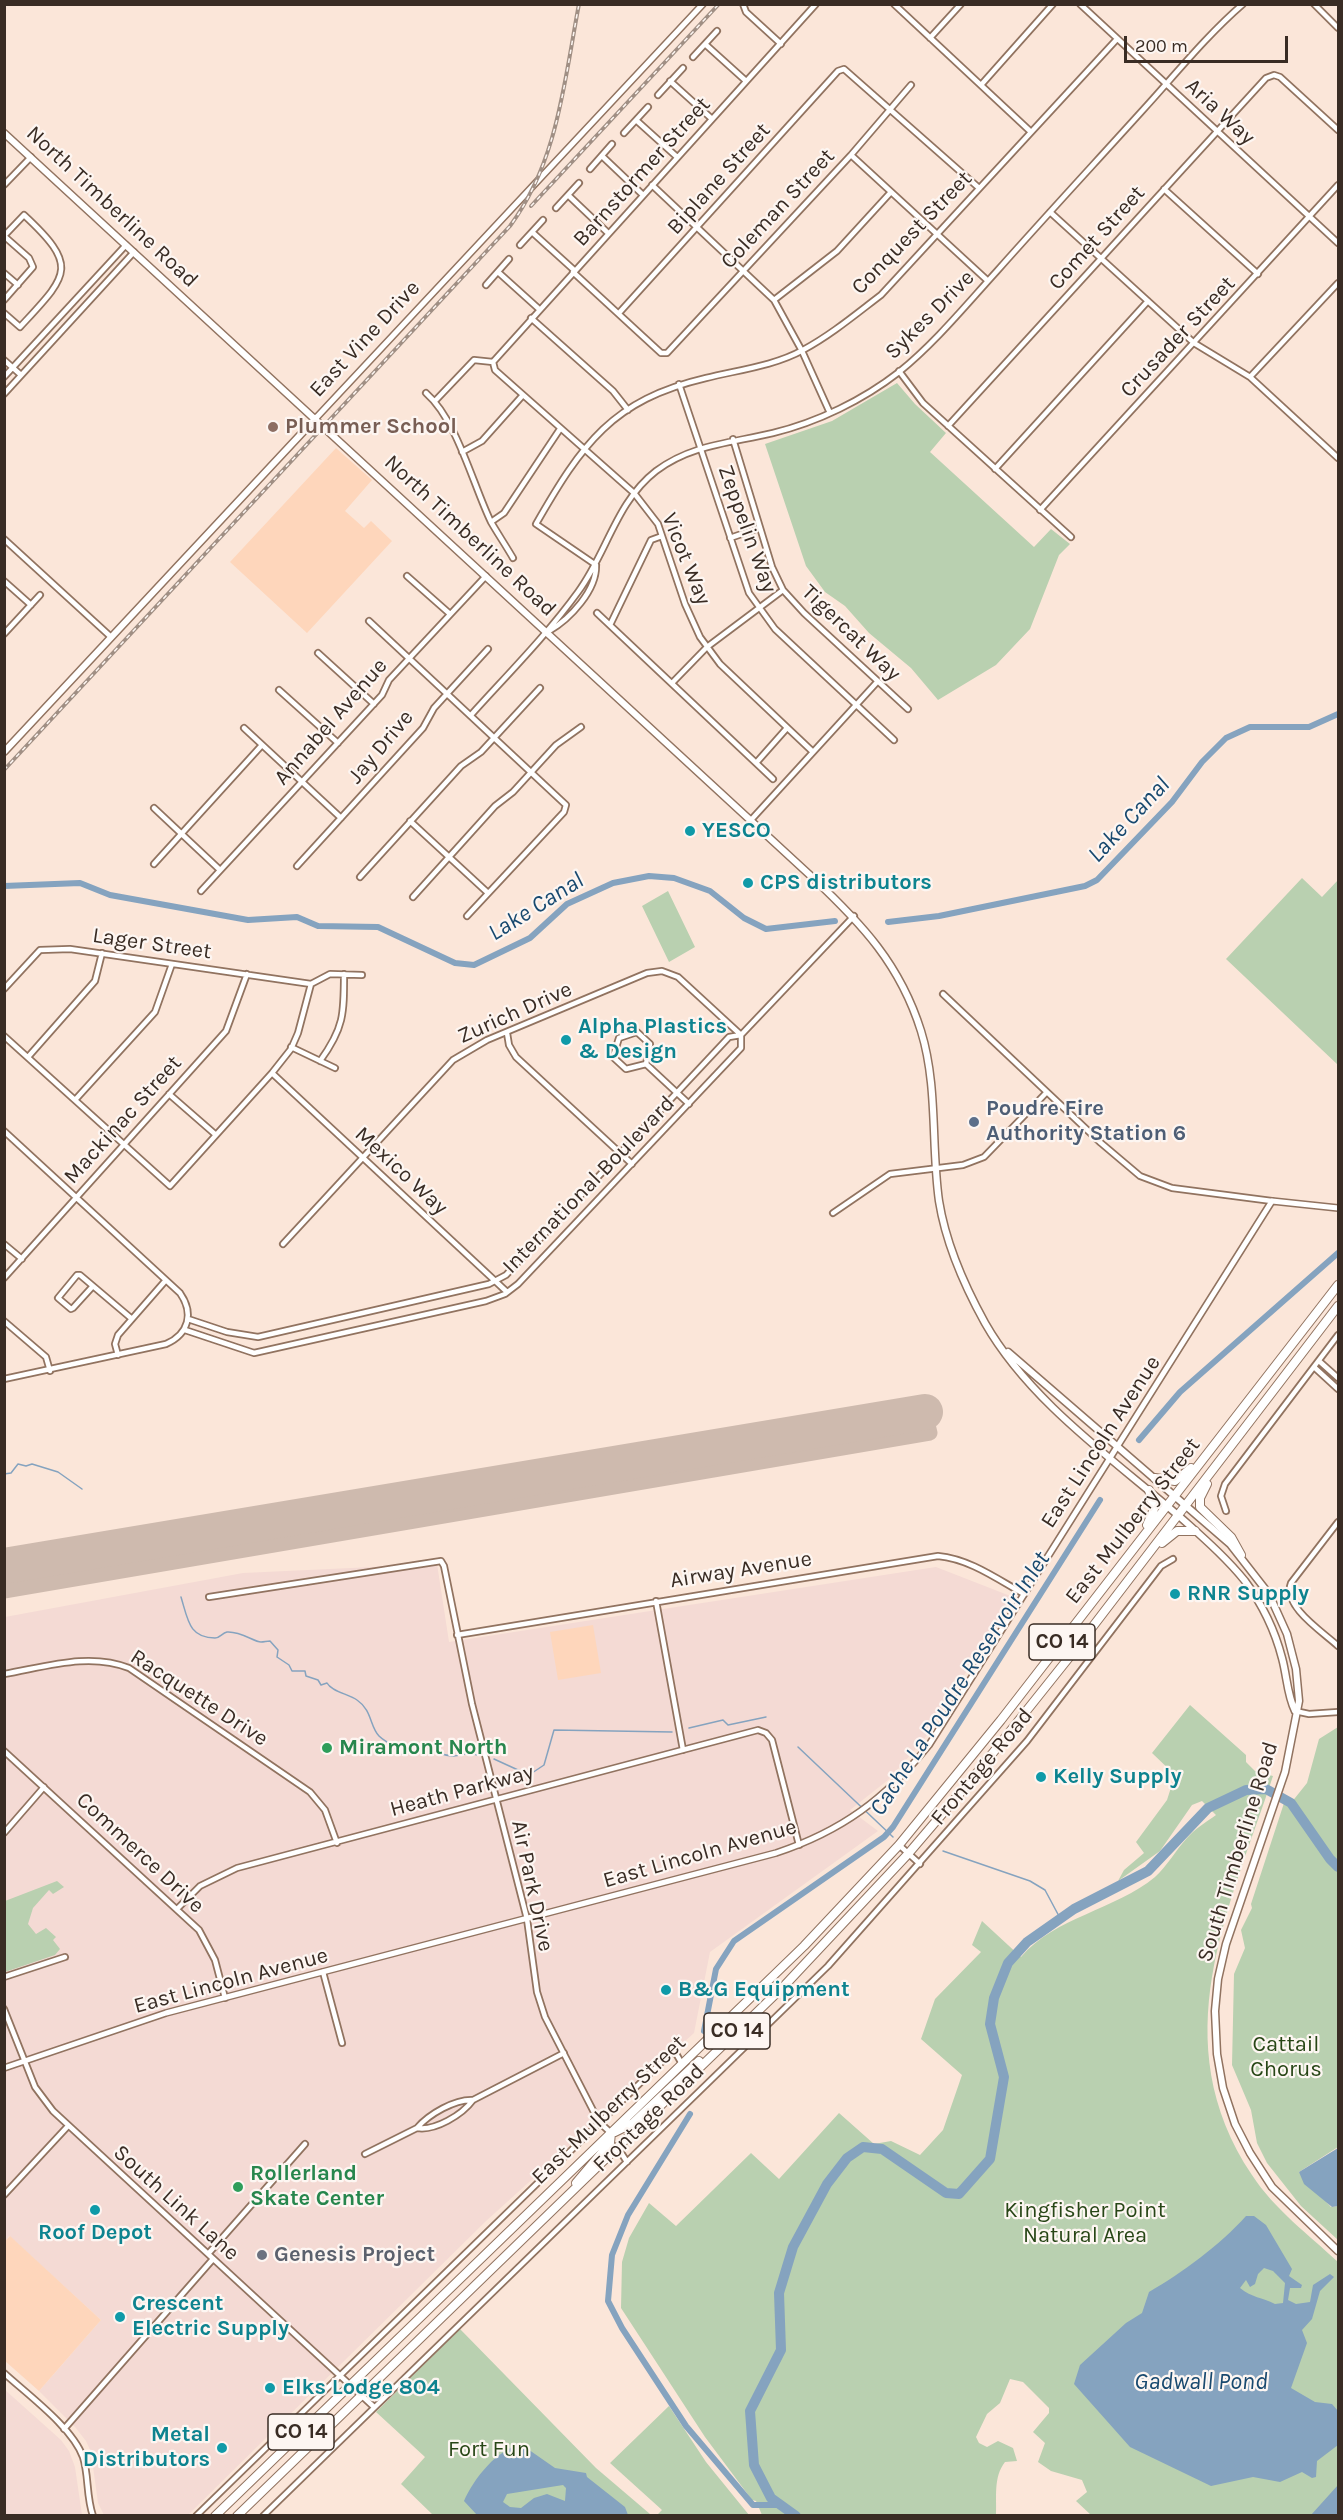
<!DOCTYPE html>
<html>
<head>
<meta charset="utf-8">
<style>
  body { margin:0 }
  #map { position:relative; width:1343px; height:2520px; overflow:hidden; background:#fbe6d9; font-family:Karla,sans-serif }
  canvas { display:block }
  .frame { position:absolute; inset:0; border:6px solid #392c24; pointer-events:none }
  .scale { position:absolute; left:1124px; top:36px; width:164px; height:27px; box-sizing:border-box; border:3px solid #392c24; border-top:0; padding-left:8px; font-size:18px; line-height:21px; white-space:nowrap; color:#392c24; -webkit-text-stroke:4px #fdf6f2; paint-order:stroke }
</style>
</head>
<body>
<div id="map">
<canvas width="1343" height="2520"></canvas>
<div class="frame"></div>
<div class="scale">200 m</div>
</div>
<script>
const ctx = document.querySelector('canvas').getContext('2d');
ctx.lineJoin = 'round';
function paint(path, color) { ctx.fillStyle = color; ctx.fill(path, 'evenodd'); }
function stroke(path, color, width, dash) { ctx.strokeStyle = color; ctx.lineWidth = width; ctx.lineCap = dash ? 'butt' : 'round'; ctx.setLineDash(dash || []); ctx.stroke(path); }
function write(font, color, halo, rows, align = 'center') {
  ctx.font = font + ' Karla,sans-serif'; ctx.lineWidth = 4.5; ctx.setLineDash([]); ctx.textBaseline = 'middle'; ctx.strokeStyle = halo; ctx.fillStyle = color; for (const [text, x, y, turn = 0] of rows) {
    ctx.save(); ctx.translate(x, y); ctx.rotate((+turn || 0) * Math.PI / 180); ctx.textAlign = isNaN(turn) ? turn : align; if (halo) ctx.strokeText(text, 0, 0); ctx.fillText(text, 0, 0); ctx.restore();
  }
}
const commercial = new Path2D(`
  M 437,1564 L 449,1642 L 936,1567 L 1013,1597 L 923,1741 L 888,1780 L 850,1810 L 878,1831 L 710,1952 L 694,2033 L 486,2221 L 188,2515 L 104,2515 L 98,2503 L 91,2452 L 86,2441 L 75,2427 L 39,2391 L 101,2320 L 9,2236 L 5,2242 L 5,1617 L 243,1573 Z
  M 4,2389 L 61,2440 L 69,2451 L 75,2467 L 82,2515 L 5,2515 Z`);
const built = new Path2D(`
  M 336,448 L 372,480 L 345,511 L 364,528 L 371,521 L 392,541 L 307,633 L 230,562 Z
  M 593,1625 L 601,1673 L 558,1680 L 550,1632 Z
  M 10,2236 L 101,2320 L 39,2391 L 5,2361 L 4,2242 Z`);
const green = new Path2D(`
  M 897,383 L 915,404 L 946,433 L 930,452 L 1034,547 L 1051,529 L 1070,544 L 1059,555 L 1030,629 L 996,665 L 938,700 L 911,668 L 869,633 L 845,606 L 825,592 L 806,566 L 765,444 L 832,421 Z
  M 1302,878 L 1322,897 L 1338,880 L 1338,1065 L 1226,959 Z
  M 668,891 L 695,947 L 669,962 L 642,906 Z
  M 1190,1705 L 1246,1755 L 1246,1762 L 1255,1771 L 1273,1776 C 1228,1912 1163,2041 1252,2175 C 1274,2209 1309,2235 1338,2262 L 1338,2515 L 1091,2515 L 1076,2501 L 1087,2492 L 1082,2480 L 1051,2471 L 1038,2462 L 1045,2443 L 1033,2432 L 1049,2413 L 1049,2408 L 1023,2382 L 1010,2379 L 1000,2403 L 987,2414 L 976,2437 L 979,2443 L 987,2447 L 998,2441 L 1013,2448 L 1017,2461 L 1005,2462 C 993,2477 997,2498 996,2515 L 762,2515 L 756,2501 L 752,2500 L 705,2437 L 621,2308 L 622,2262 L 629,2238 L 649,2203 L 676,2226 L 751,2153 L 779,2179 L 839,2113 L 874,2144 L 891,2141 L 920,2155 L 943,2130 L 962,2075 L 921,2039 L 935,1999 L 981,1952 L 972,1945 L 982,1921 L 1021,1957 C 1055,1917 1115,1910 1155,1877 C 1167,1866 1176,1850 1187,1838 C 1195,1829 1206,1822 1216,1815 L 1202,1801 L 1192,1805 L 1160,1851 L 1118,1881 L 1124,1870 L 1144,1853 L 1136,1842 L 1167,1800 L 1175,1775 L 1152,1753 Z
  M 1338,1727 L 1338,2147 L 1299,2172 L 1331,2207 L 1338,2206 L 1338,2240 L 1301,2206 L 1267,2163 L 1257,2143 L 1251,2110 L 1232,2065 L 1234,1974 L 1245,1948 L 1241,1930 L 1252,1908 L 1251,1904 L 1285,1800 L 1291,1803 L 1307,1783 L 1319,1739 Z
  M 57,1881 L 64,1887 L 53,1894 L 49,1890 L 33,1908 L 28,1924 L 36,1934 L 46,1928 L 56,1937 L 53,1940 L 60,1949 L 55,1955 L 5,1972 L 5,1901 Z
  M 460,2329 L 596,2468 L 650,2514 L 433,2515 L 401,2484 L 425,2457 L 376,2412 Z
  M 669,2406 L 706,2462 L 749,2515 L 657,2515 L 662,2510 L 610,2463 Z`);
const water = new Path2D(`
  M 1338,2148 L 1338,2206 L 1332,2207 L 1304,2184 L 1299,2172 Z
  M 1246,2216 L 1254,2216 L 1266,2225 L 1292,2269 L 1289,2276 L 1302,2285 L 1301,2288 L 1290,2288 L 1288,2300 L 1296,2304 L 1310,2302 L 1313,2285 L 1330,2274 L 1334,2277 L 1320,2291 L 1312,2319 L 1302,2330 L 1307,2343 L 1291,2388 L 1315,2402 L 1332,2404 L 1338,2411 L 1338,2445 L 1317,2461 L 1316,2477 L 1312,2478 L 1302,2472 L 1280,2482 L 1253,2477 L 1211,2486 L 1130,2447 L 1074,2384 L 1080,2365 L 1126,2323 L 1142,2313 L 1149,2292 C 1182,2273 1220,2245 1246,2216 ZM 1264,2268 L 1273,2271 L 1285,2283 L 1283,2303 L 1275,2304 C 1262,2297 1252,2298 1240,2288 L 1246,2280 L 1250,2287 L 1255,2284 L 1258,2274 Z
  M 522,2445 L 555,2468 L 586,2473 L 587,2477 L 625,2507 L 628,2515 L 477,2515 L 464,2501 C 473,2480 498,2447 522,2445 ZM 563,2485 L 566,2488 L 565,2501 L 547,2494 L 534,2498 L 521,2508 L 510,2507 L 503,2502 L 507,2494 Z
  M 1338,2485 L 1338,2515 L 1311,2515 Z`);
const stream = new Path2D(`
  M 4,1474 L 11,1473 L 18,1464 L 26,1466 L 32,1464 L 58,1472 L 82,1489
  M 181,1597 C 188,1620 189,1638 215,1638 C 220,1638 222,1633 227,1632 C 241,1631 254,1642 261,1642 C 264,1642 267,1641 270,1641 L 278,1650 L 277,1657 L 289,1665 L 292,1671 L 305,1671 L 306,1676 L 318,1680 L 321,1685 L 327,1683 C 332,1692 349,1694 357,1700 C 372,1710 370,1727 379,1736 C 386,1743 394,1744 399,1754 L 414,1753 L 423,1745 C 431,1750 442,1755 452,1756 C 461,1757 467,1750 477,1755
  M 689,1728 L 723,1720 L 728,1725 L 766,1717
  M 798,1747 L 893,1837
  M 494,1759 L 529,1775 L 544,1765 L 554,1730 L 672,1732
  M 943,1851 L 1030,1881 L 1045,1890 L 1060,1918`);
const canal = new Path2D(`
  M 4,886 L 80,883 L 110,895 L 248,920 L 297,917 L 318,926 L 378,927 L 455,963 L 474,965 L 530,938 L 567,904 L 613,883 L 649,876 L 674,878 L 710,891 L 744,918 L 766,929 L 835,921
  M 888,922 L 939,916 L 1085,886 L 1097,880 L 1172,802 L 1202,762 L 1226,738 L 1250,727 L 1309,727 L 1338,714
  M 1139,1440 L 1180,1392 L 1338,1253
  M 704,2031 L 716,1969 L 734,1941 L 884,1837 L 893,1827 L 1100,1500
  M 690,2114 L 628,2215 L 612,2255 L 608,2301 L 622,2328 L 686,2426 L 753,2505 L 781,2505`);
const river = new Path2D(`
  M 796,2516 L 771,2498 L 754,2465 L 750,2411 L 781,2350 L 779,2293 L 793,2247 L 827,2184 L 847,2158 L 863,2147 L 882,2149 L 946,2193 L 959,2194 L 990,2159 L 1004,2077 L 990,2024 L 994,1998 L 1008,1963 L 1027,1942 L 1074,1909 L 1148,1871 L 1208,1808 L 1246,1790 L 1266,1789 L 1291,1803 L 1330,1859 L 1338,1867`);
const taxiway = new Path2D(`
  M 4,1591 L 930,1433 L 925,1412`);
const runway = new Path2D(`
  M 4,1566 L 925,1412`);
const minor = new Path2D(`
  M 743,4 L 746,12 L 781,44
  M 894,4 L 1031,132
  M 1080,4 L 1338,243
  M 1314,4 L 1338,28
  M 930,38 L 961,4
  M 705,44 L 746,81
  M 693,57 L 717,31
  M 670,81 L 712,119
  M 981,85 L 1053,4
  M 658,95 L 683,68
  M 636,120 L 677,157
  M 624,133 L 648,107
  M 851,155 L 988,281
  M 602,156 L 643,195
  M 590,169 L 612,144
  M 4,185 L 31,157
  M 652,185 L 774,300 L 802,351 L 830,413
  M 1164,189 L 1258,274
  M 568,195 L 608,233
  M 556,208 L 579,183
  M 1050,212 L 1194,343 L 1250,377 L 1338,458
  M 532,232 L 574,270
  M 4,236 L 24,215 C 80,267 68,275 20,327 L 4,313
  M 4,236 L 29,258 L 33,267 L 4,300
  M 520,245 L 543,220
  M 498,272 L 539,309
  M 573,272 L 661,353 L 667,353 L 851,155 L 911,85
  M 4,273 L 18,285
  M 486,285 L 509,259
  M 774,300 L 837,251 L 891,192
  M 619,313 L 838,71 L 844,69 L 979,188
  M 531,318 L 613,391 L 628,410
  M 4,360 L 21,375
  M 493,362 L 495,370 L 634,493 L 658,524 L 685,604 L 700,637 L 720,664 L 813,752
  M 493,362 L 816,4
  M 899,371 L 923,403 L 1071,537
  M 4,377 L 126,245
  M 1250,377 L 1338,283
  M 679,384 L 749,593 L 775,629 L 894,740
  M 426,393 C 457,420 473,485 491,522 C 498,534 506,546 513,558
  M 4,394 L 134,252
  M 435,401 L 474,360 L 493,362
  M 948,426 L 1266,78 L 1274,75 L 1280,77 L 1338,130
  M 733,439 L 772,567 L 783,590 L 804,613 L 908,709
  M 462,452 L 482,441 L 523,395
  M 995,469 L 1148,301
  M 1040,510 L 1338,185
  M 491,522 L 504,513 L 560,429
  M 730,538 L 759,528
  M 4,539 L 111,637
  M 596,565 L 536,524 C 582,444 612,400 706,378 C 738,370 774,366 803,350 C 831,335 856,314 881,295 L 1117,39
  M 407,576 L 450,614
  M 4,581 L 31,605
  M 597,613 L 773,779
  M 369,621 L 566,805 L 564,812 L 467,916
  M 610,625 L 651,540 L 662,536
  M 549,631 C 570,619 597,590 596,565
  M 4,634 L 40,595
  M 318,653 L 374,704
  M 673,682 L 707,647 L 783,590
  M 279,690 L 338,743
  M 471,715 C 507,675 546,636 578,592 C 607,553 616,502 656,471 C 692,444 732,443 773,433 C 818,422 863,400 899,372 C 935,343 966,305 997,271 C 1045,217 1094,164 1142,111 C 1175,75 1206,36 1243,4
  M 244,728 L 341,818
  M 756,763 L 787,728
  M 154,808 L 220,870
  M 751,820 L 878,681
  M 410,821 L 488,893
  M 154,864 L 262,745
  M 297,866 L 423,728 L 434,708 L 488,649
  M 360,877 L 461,766 L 481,752 L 540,688
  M 201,891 L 382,695 L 389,680 L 486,576
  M 413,897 L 495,806 L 513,792 L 556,745 L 581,727
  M 311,984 L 330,974 L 362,975
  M 4,989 L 40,950 L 70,949 L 311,984
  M 943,994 L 1101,1143 L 1140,1176 L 1172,1188 L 1272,1201
  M 507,1033 L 509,1045 L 516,1057 L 632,1164
  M 4,1036 L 170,1186 L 272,1073 L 291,1049 L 298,1033 L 311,984
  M 291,1047 L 335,1068
  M 28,1057 L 95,981 L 102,953
  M 320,1061 C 344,1028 344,1014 344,974
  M 646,1064 L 626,1069 L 613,1057 L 619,1038 L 637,1032 L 650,1044 L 646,1064 L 689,1104
  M 272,1073 L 507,1292
  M 169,1094 L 216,1135
  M 75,1100 L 155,1012 L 172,964
  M 4,1131 L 180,1293 C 194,1313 189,1334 166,1344 L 4,1379
  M 833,1213 L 890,1174 L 963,1165 L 984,1157 L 1047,1092
  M 4,1244 L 22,1259
  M 283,1244 L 453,1060 L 487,1040 L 647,973 L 662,971 L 678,977 L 741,1035
  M 4,1278 L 226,1031 L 247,974
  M 93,1286 L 73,1308 L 71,1309 L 58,1298 L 77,1275 L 80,1275 L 132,1319
  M 188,1319 L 227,1332 L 258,1337 L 489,1284 L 506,1275 L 729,1037 L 741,1035 L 854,916
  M 4,1321 L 46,1357 L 50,1371
  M 185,1330 L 254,1353 L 486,1301 L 505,1294 L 518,1284 L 741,1048 L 741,1035
  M 118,1355 L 115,1344 L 118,1335 L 166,1280
  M 1319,1361 L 1338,1378
  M 1314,1367 L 1338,1389
  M 1226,1511 L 1221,1496 L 1225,1484 L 1338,1335
  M 1338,1522 L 1291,1583 C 1282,1606 1323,1632 1338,1646
  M 209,1597 L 441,1561 L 444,1566 L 472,1704 L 527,1919 L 537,1992 L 545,2017 L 599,2122 L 611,2133
  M 656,1601 L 683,1750
  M 457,1635 L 938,1556 C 970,1559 997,1579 1024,1594
  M 4,1674 C 45,1667 89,1652 129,1668 L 310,1792 L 325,1810 L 337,1843
  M 1295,1711 L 1309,1714 L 1338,1712
  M 4,1751 L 199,1930 L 215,1960 L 225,1998
  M 4,1833 L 44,1787
  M 899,1845 L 920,1864
  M 178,1908 L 200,1886 L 237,1868 L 758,1730 L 766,1733 L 772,1740 L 799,1845
  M 323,1972 L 342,2043
  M 4,1977 L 65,1957
  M 4,2009 L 35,2087 L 53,2111 L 374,2407
  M 473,2100 C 455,2099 429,2114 417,2128 C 435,2131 462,2115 473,2100 L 564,2053
  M 618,2148 L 627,2162
  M 365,2154 L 417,2128
  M 4,2195 L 68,2126
  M 208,2254 L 305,2144
  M 4,2373 C 28,2395 72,2427 83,2457 C 89,2476 86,2496 93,2516
  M 64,2429 L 213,2259
  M 196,2516 L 674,2050 L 682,2064
  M 263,2516 L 828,1966 L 1027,1741 L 1161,1566 L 1173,1559`);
const tertiary = new Path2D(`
  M 316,418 L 703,4
  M 4,2068 L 166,2013 L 776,1853 C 842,1831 885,1799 929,1745 L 1272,1201 L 1338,1208`);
const secondary = new Path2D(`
  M 4,133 L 812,877 C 862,924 900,964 921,1031 C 938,1086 931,1145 939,1201 C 946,1245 964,1285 985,1323 C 1031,1404 1119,1463 1188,1524 C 1208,1542 1228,1560 1245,1581 C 1262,1604 1275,1631 1282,1658 C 1287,1676 1287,1695 1295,1711
  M 4,752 L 316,418
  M 1008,1352 L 1230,1544 L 1269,1594 L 1287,1634 L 1296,1669 L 1299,1701 L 1285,1772 L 1226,1944 L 1218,1979 L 1215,2011 L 1217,2054 L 1223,2088 L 1235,2124 L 1250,2153 L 1272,2187 L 1338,2251`);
const trunk = new Path2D(`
  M 1155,1478 L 1175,1481 L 1191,1468
  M 1207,1484 L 1200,1498 L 1200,1507 L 1231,1537 L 1241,1555
  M 1147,1525 L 1154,1509 L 1149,1490
  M 1162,1543 L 1177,1531 L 1195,1531
  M 615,2132 L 633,2123 L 699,2061
  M 576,2183 L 610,2143 L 611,2133
  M 215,2516 L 804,1946 L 899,1845 L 1001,1720 L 1338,1285
  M 237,2516 L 785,1985 L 908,1854 L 972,1779 L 1071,1655 L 1338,1306`);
const rail = new Path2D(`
  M 531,206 L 719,4
  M 4,770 L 510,226 C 558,161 564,82 579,4`);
const markers = [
  [273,427,6,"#8d6e63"],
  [690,831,6,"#0f9aa8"],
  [748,883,6,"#0f9aa8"],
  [566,1040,6,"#0f9aa8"],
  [974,1122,6,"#5c6f8a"],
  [1175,1594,6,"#0f9aa8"],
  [327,1748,6,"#2e9e5b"],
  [1041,1777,6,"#0f9aa8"],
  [666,1990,6,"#0f9aa8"],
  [238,2187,6,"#2e9e5b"],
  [95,2210,6,"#0f9aa8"],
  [262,2255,6,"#6b7280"],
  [120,2317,6,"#0f9aa8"],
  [270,2388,6,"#0f9aa8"],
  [222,2448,6,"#0f9aa8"]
];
const shields = [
  [1062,1642,66],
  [737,2031,66],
  [301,2432,66]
];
const shieldNames = [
  ["CO 14",1062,1642],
  ["CO 14",737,2031],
  ["CO 14",301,2432]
];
const streetNames = [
  ["Aria Way",1220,112,43],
  ["Barnstormer Street",642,172,-48],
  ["Biplane Street",719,179,-48],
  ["North Timberline Road",112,207,43],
  ["Coleman Street",778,209,-47],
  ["Conquest Street",912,233,-46],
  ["Comet Street",1097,238,-48],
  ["Sykes Drive",930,315,-45],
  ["Crusader Street",1178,337,-47],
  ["East Vine Drive",365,339,-47],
  ["Zeppelin Way",747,529,70],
  ["North Timberline Road",470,536,43],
  ["Vicot Way",686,559,68],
  ["Tigercat Way",851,633,44],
  ["Annabel Avenue",331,722,-49],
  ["Jay Drive",381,747,-50],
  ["Lager Street",152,944,8],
  ["Zurich Drive",515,1013,-24],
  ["Mackinac Street",123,1120,-48],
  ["Mexico Way",401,1171,43],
  ["International Boulevard",589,1185,-46],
  ["East Lincoln Avenue",1101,1442,-57],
  ["East Mulberry Street",1133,1521,-52],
  ["Airway Avenue",741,1570,-9],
  ["Racquette Drive",199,1698,33],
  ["Frontage Road",982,1767,-50],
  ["Heath Parkway",462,1791,-15],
  ["South Timberline Road",1238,1852,-73],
  ["Commerce Drive",140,1853,43],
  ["East Lincoln Avenue",700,1854,-16],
  ["Air Park Drive",532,1886,78],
  ["East Lincoln Avenue",231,1981,-15],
  ["East Mulberry Street",609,2110,-44],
  ["Frontage Road",649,2118,-44],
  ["South Link Lane",176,2203,42]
];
const educationNames = [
  ["Plummer School",285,427]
];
const cultureNames = [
  ["YESCO",702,831],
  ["CPS distributors",760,883],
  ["Alpha Plastics",578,1027],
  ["& Design",578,1052],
  ["RNR Supply",1187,1594],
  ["Kelly Supply",1053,1777],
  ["B&G Equipment",678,1990],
  ["Roof Depot",95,2233,"center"],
  ["Crescent",132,2304],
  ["Electric Supply",132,2329],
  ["Elks Lodge 804",282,2388],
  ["Metal",210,2435,"right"],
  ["Distributors",210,2460,"right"]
];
const serviceNames = [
  ["Poudre Fire",986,1109],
  ["Authority Station 6",986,1134]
];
const leisureNames = [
  ["Miramont North",339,1748],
  ["Rollerland",250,2174],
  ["Skate Center",250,2199]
];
const parkNames = [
  ["Cattail",1286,2045],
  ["Chorus",1286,2070],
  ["Kingfisher Point",1085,2211],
  ["Natural Area",1085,2236],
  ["Fort Fun",489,2450]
];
const worshipNames = [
  ["Genesis Project",274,2255]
];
const waterNames = [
  ["Lake Canal",1129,820,-47],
  ["Lake Canal",536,907,-32],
  ["Cache La Poudre Reservoir Inlet",960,1684,-57],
  ["Gadwall Pond",1201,2382]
];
paint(commercial, '#f4dad4');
paint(built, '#fed6bb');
paint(green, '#b9d0b0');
paint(water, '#85a3bf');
stroke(stream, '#85a3bf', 1.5);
stroke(canal, '#85a3bf', 6);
stroke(river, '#85a3bf', 10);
stroke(taxiway, '#cebaae', 15);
stroke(runway, '#cebaae', 36);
stroke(minor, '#917360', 8);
stroke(tertiary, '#917360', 8);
stroke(secondary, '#917360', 9);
stroke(trunk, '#917360', 10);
stroke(minor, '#fff', 4.5);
stroke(tertiary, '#fff', 5);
stroke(secondary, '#fff', 6);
stroke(trunk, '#fff', 8);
stroke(rail, '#a08f84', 4);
stroke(rail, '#fdf6f2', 1.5, [4.5]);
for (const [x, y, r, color] of markers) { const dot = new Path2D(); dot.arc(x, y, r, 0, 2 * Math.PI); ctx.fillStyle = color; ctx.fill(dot); stroke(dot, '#fdf6f2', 2); }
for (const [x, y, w] of shields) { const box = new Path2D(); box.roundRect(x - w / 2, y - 18, w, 36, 4.5); ctx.fillStyle = '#fdf6f2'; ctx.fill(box); stroke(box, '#392c24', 1.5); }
write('bold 21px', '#392c24', null, shieldNames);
write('22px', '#392c24', '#fdf6f2', streetNames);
write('bold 22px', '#785e54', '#fdf6f2', educationNames, 'left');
write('bold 22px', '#0d838f', '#fdf6f2', cultureNames, 'left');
write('bold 22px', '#4e5e75', '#fdf6f2', serviceNames, 'left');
write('bold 22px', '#27864d', '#fdf6f2', leisureNames, 'left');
write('22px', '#274616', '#fdf6f2', parkNames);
write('bold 22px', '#5b616d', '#fdf6f2', worshipNames, 'left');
write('italic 24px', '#18496f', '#fdf6f2', waterNames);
</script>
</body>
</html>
